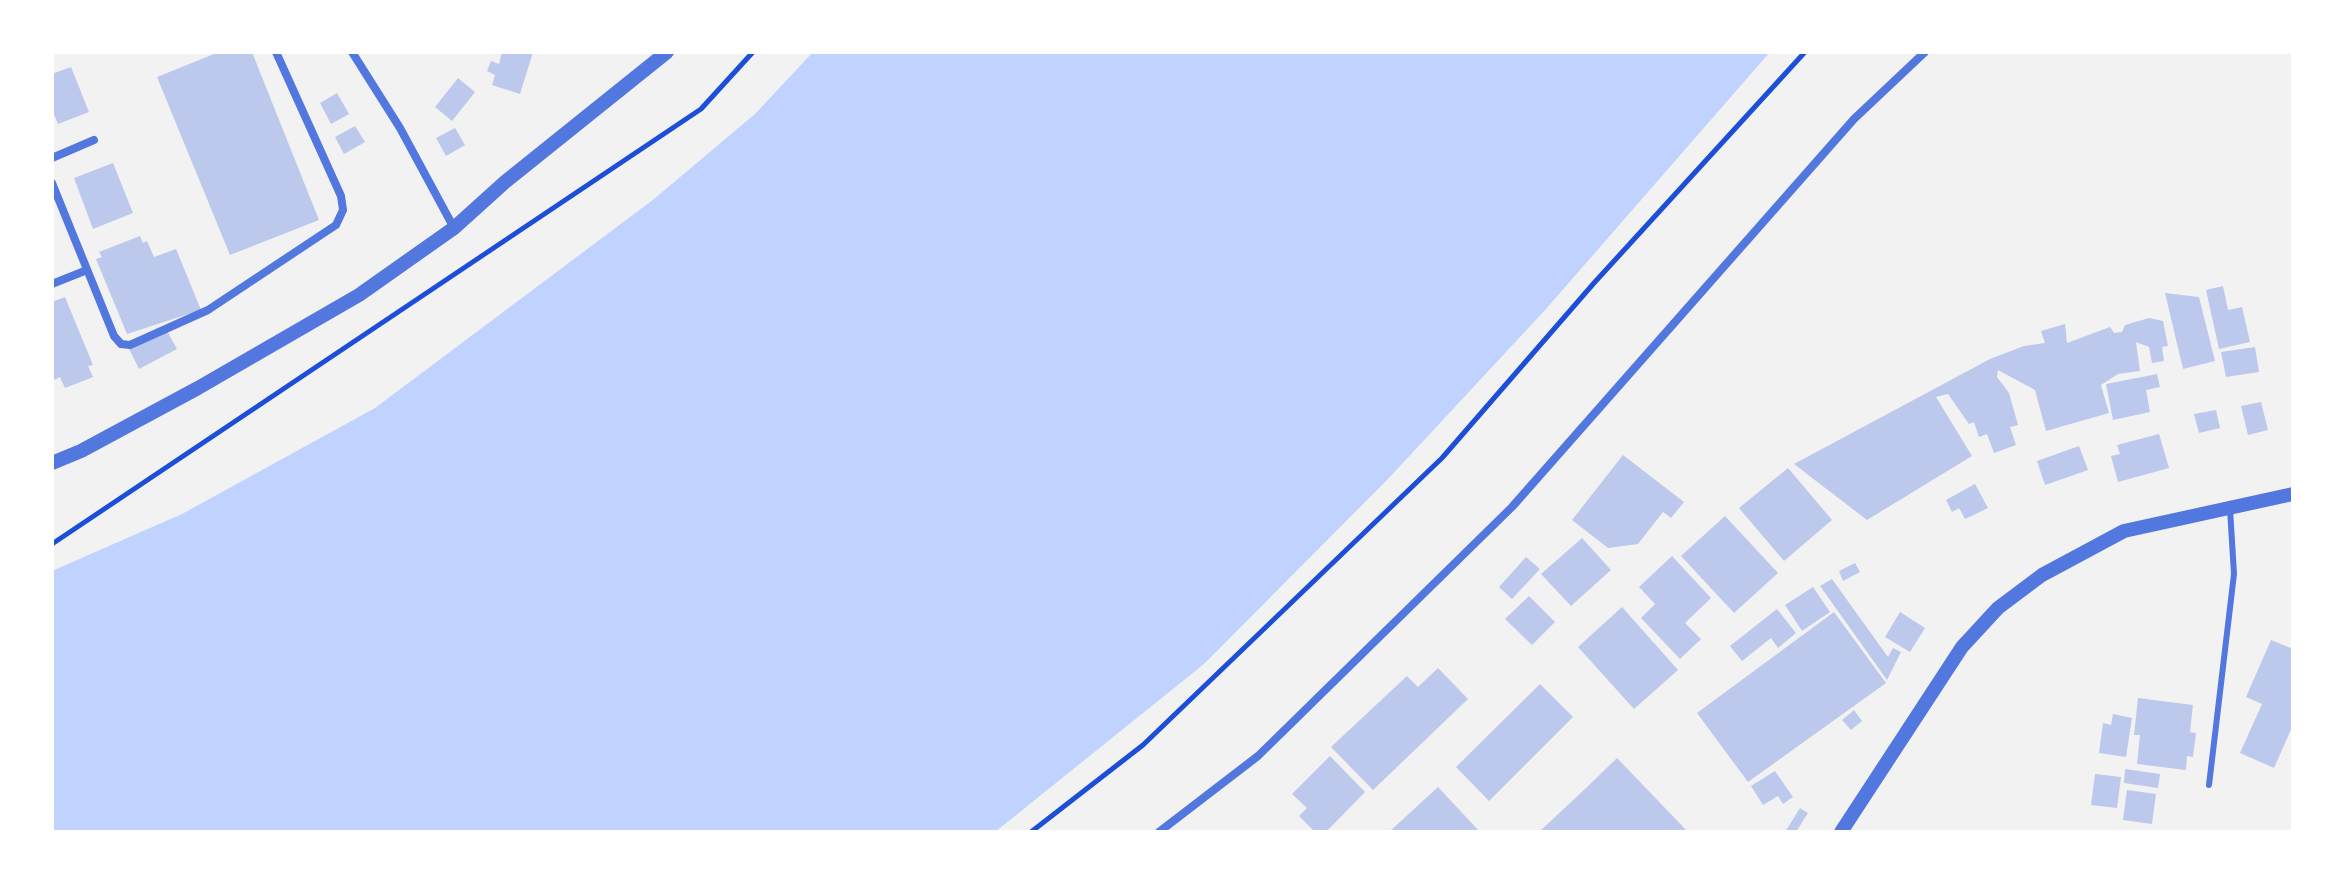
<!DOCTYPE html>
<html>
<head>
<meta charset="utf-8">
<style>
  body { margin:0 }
  #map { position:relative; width:2345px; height:884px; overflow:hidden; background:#f2f2f2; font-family:Commissioner,sans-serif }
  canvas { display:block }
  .frame { position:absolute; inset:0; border:54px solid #fff; pointer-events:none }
</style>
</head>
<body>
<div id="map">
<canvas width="2345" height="884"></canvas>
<div class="frame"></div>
</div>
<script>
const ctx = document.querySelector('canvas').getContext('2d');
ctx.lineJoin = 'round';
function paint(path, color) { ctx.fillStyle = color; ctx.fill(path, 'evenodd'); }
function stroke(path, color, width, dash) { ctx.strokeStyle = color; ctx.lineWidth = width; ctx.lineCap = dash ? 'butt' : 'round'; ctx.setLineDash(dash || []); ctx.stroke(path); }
const water = new Path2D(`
  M 813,52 L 1770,52 L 1546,309 L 1387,480 L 1204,664 L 995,832 L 52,832 L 52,571 L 182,514 L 375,408 L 654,199 L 755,114 Z`);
const building = new Path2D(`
  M 219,52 L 252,52 L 319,220 L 230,255 L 157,77 Z
  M 502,52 L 533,52 L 520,94 L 492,85 L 495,75 L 487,71 L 491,61 L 499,64 Z
  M 71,67 L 89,112 L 58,124 L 52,110 L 52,74 Z
  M 458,78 L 475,92 L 452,121 L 435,107 Z
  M 337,93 L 349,114 L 331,124 L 320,103 Z
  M 355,126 L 365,142 L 344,154 L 335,137 Z
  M 455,128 L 465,145 L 446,156 L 436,138 Z
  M 113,163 L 133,213 L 93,229 L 74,178 Z
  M 140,236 L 143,243 L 147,241 L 154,257 L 176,249 L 201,310 L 127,334 L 96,259 L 102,257 L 99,252 Z
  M 2223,286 L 2228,310 L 2242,307 L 2250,342 L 2219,349 L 2206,290 Z
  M 2165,293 L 2199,297 L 2215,361 L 2183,369 Z
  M 65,297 L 93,365 L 88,366 L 93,377 L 65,388 L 60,377 L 52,381 L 52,302 Z
  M 2149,318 L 2163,321 L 2168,346 L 2162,347 L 2164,361 L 2152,363 L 2149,347 L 2136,342 L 2140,371 L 2118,374 L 2101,385 L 2109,413 L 2046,431 L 2035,390 L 1998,370 L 1997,377 L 2009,393 L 2018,425 L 2010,427 L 2016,445 L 1994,453 L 1987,434 L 1979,437 L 1974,422 L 1969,424 L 1948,394 L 1936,397 L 1972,456 L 1867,520 L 1794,464 L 1990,359 L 2024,346 L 2045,343 L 2041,331 L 2065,324 L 2067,343 L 2110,327 L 2114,333 L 2122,332 L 2125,325 Z
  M 166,329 L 177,349 L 139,369 L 129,349 Z
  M 2255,347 L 2259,372 L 2226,377 L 2221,352 Z
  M 2157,374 L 2160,387 L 2146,390 L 2150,412 L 2113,420 L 2106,384 Z
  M 2261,402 L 2268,430 L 2248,435 L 2241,406 Z
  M 2216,410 L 2220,428 L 2199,433 L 2194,414 Z
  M 2159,434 L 2169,468 L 2118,482 L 2111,456 L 2120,454 L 2117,445 Z
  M 2079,446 L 2088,470 L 2045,485 L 2037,461 Z
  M 1623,455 L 1684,502 L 1671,518 L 1663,512 L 1638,544 L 1608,548 L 1572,520 Z
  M 1788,468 L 1832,520 L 1784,561 L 1739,508 Z
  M 1975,484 L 1988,508 L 1965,519 L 1959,508 L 1952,512 L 1946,500 Z
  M 1725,516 L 1778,573 L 1734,613 L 1681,556 Z
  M 1582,538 L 1611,570 L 1571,606 L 1541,574 Z
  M 1672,556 L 1711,598 L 1685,623 L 1701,639 L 1680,659 L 1641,618 L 1655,604 L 1639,587 Z
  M 1526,557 L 1540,569 L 1512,599 L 1499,587 Z
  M 1855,563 L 1860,572 L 1843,581 L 1839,571 Z
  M 1832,579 L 1888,657 L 1893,648 L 1901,652 L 1887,680 L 1820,586 Z
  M 1813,587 L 1830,612 L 1802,631 L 1785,605 Z
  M 1529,596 L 1555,622 L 1532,645 L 1505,619 Z
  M 1622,607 L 1678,670 L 1634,709 L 1578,647 Z
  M 1777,609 L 1796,633 L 1778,648 L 1771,638 L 1742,661 L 1730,646 Z
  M 1834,612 L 1886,683 L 1748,782 L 1697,713 Z
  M 1900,612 L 1925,628 L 1910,652 L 1885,637 Z
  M 2271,640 L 2293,649 L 2293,725 L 2274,768 L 2240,753 L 2262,704 L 2246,697 Z
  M 1438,668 L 1468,699 L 1373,790 L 1331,747 L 1407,676 L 1418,687 Z
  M 1540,684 L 1573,717 L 1489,801 L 1456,767 Z
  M 2138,698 L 2193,705 L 2190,732 L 2196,733 L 2193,757 L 2187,756 L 2186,770 L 2137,764 L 2140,735 L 2134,735 Z
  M 1854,710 L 1862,721 L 1851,730 L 1842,720 Z
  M 2113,714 L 2132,718 L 2126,757 L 2099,753 L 2103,723 L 2111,725 Z
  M 1330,756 L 1365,792 L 1326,832 L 1315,832 L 1299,816 L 1307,808 L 1292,794 Z
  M 1617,758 L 1688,832 L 1539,832 L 1585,789 Z
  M 2125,769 L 2160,774 L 2158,788 L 2124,783 Z
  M 1775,771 L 1793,797 L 1783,804 L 1778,796 L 1763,805 L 1751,786 Z
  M 2095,774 L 2121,777 L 2117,808 L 2091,805 Z
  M 1438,787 L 1480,832 L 1389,832 Z
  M 2127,790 L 2156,794 L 2152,824 L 2123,820 Z
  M 1800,808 L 1808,813 L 1796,832 L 1785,832 Z`);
const path = new Path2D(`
  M 52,544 L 701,109 L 753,52
  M 1031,832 L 1143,745 L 1442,458 L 1594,283 L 1805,52`);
const service = new Path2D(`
  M 2209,785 L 2234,574 L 2230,509`);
const minor = new Path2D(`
  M 352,52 L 400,128 L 454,228
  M 52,158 L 94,140
  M 52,183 L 114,336 L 121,344 L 130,345 L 208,310 L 336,225 L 343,210 L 341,196 L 276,52
  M 52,284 L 87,270
  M 1159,832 L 1258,756 L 1512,507 L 1854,119 L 1925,52`);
const tertiary = new Path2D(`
  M 52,463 L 81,451 L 198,388 L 359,295 L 454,228 L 505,182 L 667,52
  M 1841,832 L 1962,647 L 1998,608 L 2042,575 L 2124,531 L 2293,494`);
paint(water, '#bfd3fe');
paint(building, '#bdc9ec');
stroke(path, '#1d4ed8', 5);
stroke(service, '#5277de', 6);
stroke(minor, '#5277de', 8);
stroke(tertiary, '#5277de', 14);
</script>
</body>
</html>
